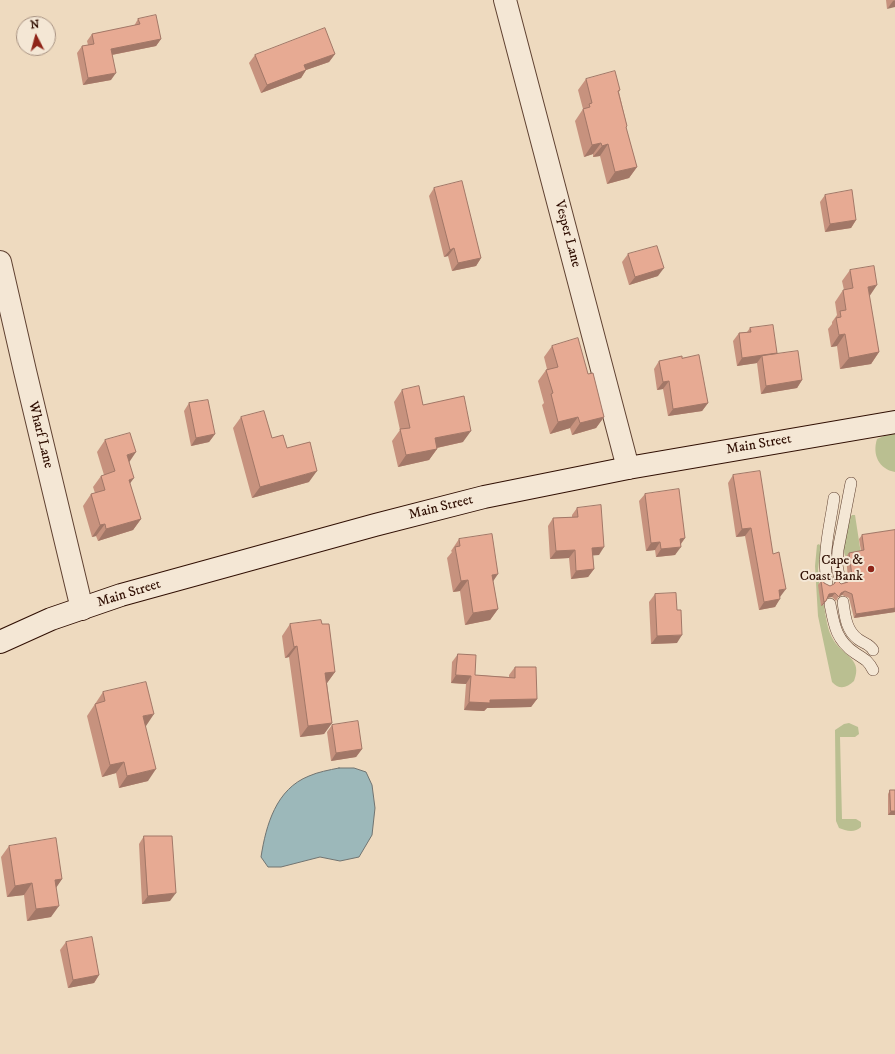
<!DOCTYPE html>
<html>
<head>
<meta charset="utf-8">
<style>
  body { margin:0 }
  #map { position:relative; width:895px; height:1054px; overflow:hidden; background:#eedabf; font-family:"IM FELL DW Pica",serif }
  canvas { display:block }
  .north { position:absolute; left:16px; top:16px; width:40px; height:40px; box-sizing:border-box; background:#f4e7d5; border:1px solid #a69181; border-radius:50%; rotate:354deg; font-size:11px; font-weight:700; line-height:16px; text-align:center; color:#300f03 }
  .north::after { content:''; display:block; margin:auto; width:14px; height:18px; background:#8f2418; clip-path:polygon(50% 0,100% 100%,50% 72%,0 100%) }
</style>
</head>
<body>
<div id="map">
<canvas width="895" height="1054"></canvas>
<div class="north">N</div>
</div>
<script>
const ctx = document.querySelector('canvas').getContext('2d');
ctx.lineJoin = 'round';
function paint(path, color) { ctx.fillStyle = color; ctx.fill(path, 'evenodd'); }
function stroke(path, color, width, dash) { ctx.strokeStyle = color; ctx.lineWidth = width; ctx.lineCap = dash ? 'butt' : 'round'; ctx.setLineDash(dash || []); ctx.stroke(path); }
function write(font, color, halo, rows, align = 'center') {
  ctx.font = font + ' "IM FELL DW Pica",serif'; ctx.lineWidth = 4; ctx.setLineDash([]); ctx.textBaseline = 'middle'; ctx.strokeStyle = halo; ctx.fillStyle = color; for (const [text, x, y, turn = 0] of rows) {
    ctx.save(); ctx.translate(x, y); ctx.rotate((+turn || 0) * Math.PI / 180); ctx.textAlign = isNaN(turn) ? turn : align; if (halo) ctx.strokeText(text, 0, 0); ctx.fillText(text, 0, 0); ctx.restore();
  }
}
const green = new Path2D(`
  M 895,434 L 895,472 C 879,469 872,455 877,439 L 884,436 Z
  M 852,515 L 855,515 L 861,554 L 846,557 C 840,546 847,530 850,518 Z
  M 819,544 L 821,547 L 818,569 L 821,605 L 824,605 C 826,617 827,630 834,641 C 844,656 863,659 854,681 C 847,688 839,690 832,682 L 818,616 L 815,566 L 817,545 Z
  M 849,723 L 858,727 L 859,734 L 855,737 L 840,737 L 842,819 L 856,819 L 861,822 L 861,827 C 855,833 846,831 839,828 L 836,821 L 835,730 L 844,724 Z`);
const water = new Path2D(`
  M 339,768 L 354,768 L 366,772 L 372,785 L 375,808 L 372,835 L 359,857 L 340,861 L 320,857 L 281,867 L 268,867 L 261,857 C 266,825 276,789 309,776 C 318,772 329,770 339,768 Z`);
const service = new Path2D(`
  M 840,581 L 837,565 L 838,550 L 851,483
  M 827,583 C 822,554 830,526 834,498
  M 843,602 C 845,616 846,630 858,639 C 863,643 870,644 873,650
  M 830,604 C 834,625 836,640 855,653 C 864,659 868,660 873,670`);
const minor = new Path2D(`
  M 505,0 L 628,468
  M 0,262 L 25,371 L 82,609`);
const secondary = new Path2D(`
  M 0,642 L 51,619 L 121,595 L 375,525 L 484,497 L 628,468 L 895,422`);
const wall = new Path2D(`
  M 886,0 L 895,0 L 887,9 Z
  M 138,19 L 161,39 L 156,46 L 112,55 L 111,80 L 83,85 L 77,53 L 82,46 L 88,45 L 87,41 L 92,34 L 134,26 Z
  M 335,54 L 329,62 L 306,70 L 301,78 L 261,93 L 249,63 L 255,55 Z
  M 586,79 L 620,90 L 619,92 L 627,126 L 626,128 L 637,167 L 629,178 L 607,184 L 600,156 L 593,157 L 593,154 L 584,157 L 575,121 L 583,109 L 578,90 Z
  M 434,188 L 481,258 L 476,266 L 452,271 L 448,256 L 444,257 L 429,196 Z
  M 825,195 L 856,220 L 851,228 L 825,232 L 820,202 Z
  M 628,254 L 658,276 L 629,285 L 622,262 Z
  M 850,270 L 869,296 L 879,352 L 871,364 L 840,369 L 837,346 L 831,347 L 828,329 L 832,324 L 832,322 L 837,315 L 835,302 L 843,290 L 844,290 L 842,281 Z
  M 750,328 L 802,380 L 797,388 L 761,394 L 757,363 L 737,366 L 733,341 L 739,333 L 747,332 Z
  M 552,346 L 588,374 L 604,417 L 596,428 L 572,435 L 570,428 L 550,434 L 542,405 L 544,403 L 538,381 L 546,370 L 547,369 L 544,357 Z
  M 682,358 L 708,403 L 702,411 L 668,416 L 663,389 L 657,390 L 654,369 L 659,361 Z
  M 402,390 L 423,405 L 463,442 L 437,448 L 437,449 L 429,460 L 398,467 L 392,441 L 400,430 L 394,402 Z
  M 189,403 L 215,434 L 209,442 L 191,446 L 184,411 Z
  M 241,417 L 272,438 L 309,482 L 252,498 L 233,428 Z
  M 105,440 L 129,461 L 130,484 L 141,519 L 133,530 L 98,541 L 96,536 L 92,537 L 83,506 L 91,494 L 95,493 L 93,487 L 101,476 L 104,475 L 97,452 Z
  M 733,475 L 773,554 L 780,597 L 775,607 L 759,610 L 745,536 L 736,537 L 728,483 Z
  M 645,494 L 685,538 L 681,544 L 675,555 L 656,557 L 655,550 L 646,551 L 639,501 Z
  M 577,508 L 599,555 L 593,555 L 594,569 L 588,577 L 571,579 L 569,558 L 550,559 L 548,526 L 553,518 L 572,517 L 572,515 Z
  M 895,530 L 895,612 L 854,618 L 849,598 L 842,595 L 839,596 L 836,601 L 832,597 L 827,598 L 823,605 L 821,606 L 818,585 L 821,581 L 824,583 L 830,586 L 833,585 L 837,580 L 841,584 L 846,582 L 848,578 L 846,557 L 849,553 L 861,551 L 859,539 L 862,535 Z
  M 459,539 L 493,581 L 498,609 L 490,620 L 465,625 L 460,591 L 453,592 L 447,558 L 452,552 L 451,551 Z
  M 655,594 L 677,643 L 651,644 L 649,602 Z
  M 290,624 L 322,624 L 335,672 L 327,683 L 332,723 L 324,734 L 300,737 L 289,657 L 285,658 L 282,636 Z
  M 458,654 L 475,675 L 509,677 L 509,675 L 515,667 L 537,699 L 531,707 L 487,708 L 484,711 L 464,710 L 466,684 L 451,683 L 452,662 Z
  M 103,692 L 146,726 L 145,726 L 148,781 L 119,788 L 116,773 L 102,777 L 87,716 Z
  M 332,725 L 362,749 L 356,757 L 331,761 L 327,732 Z
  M 890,790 L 895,790 L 895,815 L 888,815 L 888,794 Z
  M 144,836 L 170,901 L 142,904 L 139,844 Z
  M 9,846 L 62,879 L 56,887 L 51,917 L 27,921 L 24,895 L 7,897 L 1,857 Z
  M 66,942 L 99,975 L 94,983 L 68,988 L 60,950 Z`);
const shadedWall = new Path2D(`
  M 895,0 L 895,7 L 887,9 L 893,1 Z
  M 161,39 L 156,46 L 106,56 L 111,49 Z
  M 335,54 L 329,62 L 306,70 L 301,78 L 261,93 L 267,85 L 304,65 Z
  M 116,73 L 111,80 L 83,85 L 88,78 Z
  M 601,143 L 593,154 L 584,157 L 592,145 Z
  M 608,144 L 600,156 L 593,157 L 602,146 Z
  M 637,167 L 629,178 L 607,184 L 615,172 Z
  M 856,220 L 851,228 L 825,232 L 830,224 Z
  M 454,248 L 448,256 L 444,257 L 450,250 Z
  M 481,258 L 476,266 L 452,271 L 458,263 Z
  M 664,268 L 658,276 L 629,285 L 635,277 Z
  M 877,285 L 869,297 L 868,287 Z
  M 845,334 L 837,346 L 831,347 L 839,335 Z
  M 879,352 L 871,364 L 840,369 L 849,358 Z
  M 777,353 L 762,356 L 757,363 L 737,366 L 742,358 Z
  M 802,380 L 797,388 L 761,394 L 766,386 Z
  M 669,381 L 663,389 L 657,390 L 663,382 Z
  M 708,403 L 702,411 L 668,416 L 673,409 Z
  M 578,417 L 570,428 L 550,434 L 558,422 Z
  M 604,417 L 596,428 L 572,435 L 580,423 Z
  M 471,431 L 463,442 L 427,450 L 435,438 Z
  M 215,434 L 209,442 L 191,446 L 196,438 Z
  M 437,449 L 429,460 L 398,467 L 406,455 Z
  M 136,452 L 128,464 L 127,455 Z
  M 317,471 L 309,482 L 252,498 L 260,487 Z
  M 134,478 L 126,489 L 129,480 Z
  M 141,519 L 133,530 L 98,541 L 106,529 Z
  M 105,524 L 96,536 L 92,537 L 100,525 Z
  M 751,528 L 745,536 L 736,537 L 742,529 Z
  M 685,538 L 679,546 L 680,539 Z
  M 660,542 L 655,550 L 646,551 L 651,543 Z
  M 604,547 L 599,555 L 587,556 L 592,548 Z
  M 681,547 L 675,555 L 656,557 L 661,549 Z
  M 575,550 L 569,558 L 550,559 L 556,551 Z
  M 594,569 L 588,577 L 571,579 L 576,571 Z
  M 498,574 L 490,586 L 492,575 Z
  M 468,580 L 460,591 L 453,592 L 461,581 Z
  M 786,589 L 780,597 L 773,598 L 779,590 Z
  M 845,591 L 842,595 L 838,597 L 841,593 Z
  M 835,593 L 832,597 L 826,598 L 829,594 Z
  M 780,599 L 775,607 L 759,610 L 764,602 Z
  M 826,601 L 823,605 L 821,606 L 824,602 Z
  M 895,608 L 895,612 L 854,618 L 856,614 Z
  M 498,609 L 490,620 L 465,625 L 473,613 Z
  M 682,635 L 677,643 L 651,644 L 657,636 Z
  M 297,646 L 289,657 L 285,658 L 294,647 Z
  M 335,672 L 327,683 L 317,684 L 325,673 Z
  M 456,675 L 471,676 L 466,684 L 451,683 Z
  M 537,699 L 531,707 L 487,708 L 484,711 L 464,710 L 469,702 L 490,700 Z
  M 154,714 L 146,726 L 135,728 L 143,716 Z
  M 332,723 L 324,734 L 300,737 L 308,726 Z
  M 362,749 L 356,757 L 331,761 L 336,753 Z
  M 124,762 L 116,773 L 102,777 L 110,765 Z
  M 156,769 L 148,781 L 119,788 L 127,776 Z
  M 891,811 L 895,811 L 895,815 L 888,815 Z
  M 62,879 L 54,891 L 55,880 Z
  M 32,883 L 24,895 L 7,897 L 15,886 Z
  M 176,893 L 170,901 L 142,904 L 148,896 Z
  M 59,906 L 51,917 L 27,921 L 36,909 Z
  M 99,975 L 94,983 L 68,988 L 73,980 Z`);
const building = new Path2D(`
  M 156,15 L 161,39 L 111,49 L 116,73 L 88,78 L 82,46 L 94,44 L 92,34 L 140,24 L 138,19 Z
  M 325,28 L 335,54 L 304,65 L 306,70 L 267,85 L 255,55 Z
  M 615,71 L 620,90 L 618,91 L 627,126 L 626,127 L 637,167 L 615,172 L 608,144 L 602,146 L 601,143 L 592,145 L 583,109 L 590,107 L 589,104 L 592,103 L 586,79 Z
  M 462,181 L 481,258 L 458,263 L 454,248 L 450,250 L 434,188 Z
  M 852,190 L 856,220 L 830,224 L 825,195 Z
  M 657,246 L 664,268 L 635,277 L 628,254 Z
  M 874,266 L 877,285 L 868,287 L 879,352 L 849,358 L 845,334 L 839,335 L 836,318 L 841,317 L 840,311 L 846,310 L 843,290 L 853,288 L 850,270 Z
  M 773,325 L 777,353 L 742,358 L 739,333 L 751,332 L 750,328 Z
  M 578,338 L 588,374 L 593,373 L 604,417 L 580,423 L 578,417 L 558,422 L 551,394 L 553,393 L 546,370 L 558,367 L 552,346 Z
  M 798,351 L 802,380 L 766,386 L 762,356 Z
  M 699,355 L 708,403 L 673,409 L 669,381 L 663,382 L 659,361 L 682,356 L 682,358 Z
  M 419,386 L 423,405 L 464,396 L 471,431 L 435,438 L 437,449 L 406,455 L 400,429 L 410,428 L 402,390 Z
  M 208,400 L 215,434 L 196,438 L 189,403 Z
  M 264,411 L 272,438 L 283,435 L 287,448 L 310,442 L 317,471 L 260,487 L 241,417 Z
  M 130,433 L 136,452 L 127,455 L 134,478 L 129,480 L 141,519 L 106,529 L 105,524 L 100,525 L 91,494 L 105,490 L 101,476 L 115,471 L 105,440 Z
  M 760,471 L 773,554 L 779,552 L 786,589 L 779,590 L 780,599 L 764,602 L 751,528 L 742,529 L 733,475 Z
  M 679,489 L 685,538 L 680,539 L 681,547 L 661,549 L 660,542 L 651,543 L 645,494 Z
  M 601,505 L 604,547 L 592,548 L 594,569 L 576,571 L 575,550 L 556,551 L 553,518 L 578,517 L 577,508 Z
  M 895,530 L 895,608 L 856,614 L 852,594 L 845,591 L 841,593 L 839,597 L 835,593 L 829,594 L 826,601 L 824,602 L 821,581 L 823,580 L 824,583 L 830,586 L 834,584 L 837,580 L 841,584 L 848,582 L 850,576 L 852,576 L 849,553 L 864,550 L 862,535 Z
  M 492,534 L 498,574 L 492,575 L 498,609 L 473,613 L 468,580 L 461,581 L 455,547 L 460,546 L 459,539 Z
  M 676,593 L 677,610 L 681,610 L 682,635 L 657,636 L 655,594 Z
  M 321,620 L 322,624 L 329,624 L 335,672 L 325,673 L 332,723 L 308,726 L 297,646 L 294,647 L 290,624 Z
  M 458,654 L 476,655 L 475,675 L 515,678 L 515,667 L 536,667 L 537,699 L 490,700 L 490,703 L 469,702 L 471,676 L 456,675 Z
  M 146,682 L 154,714 L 143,716 L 156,769 L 127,776 L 124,762 L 110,765 L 95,704 L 105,701 L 103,692 Z
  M 358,721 L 362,749 L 336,753 L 332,725 Z
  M 890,790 L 895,790 L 895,811 L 891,811 Z
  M 144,836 L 172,836 L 176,893 L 148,896 Z
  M 56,838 L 62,879 L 55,880 L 59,906 L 36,909 L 32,883 L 15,886 L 9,846 Z
  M 92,937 L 99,975 L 73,980 L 66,942 Z`);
const markers = [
  [871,569,4,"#8f2418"]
];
const streetNames = [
  ["Vesper Lane",567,234,75],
  ["Wharf Lane",40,435,76],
  ["Main Street",759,445,-10],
  ["Main Street",441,508,-14],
  ["Main Street",129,594,-17]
];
const poiNames = [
  ["Cape &",863,561],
  ["Coast Bank",863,577]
];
paint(green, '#babf91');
paint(water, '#9cb8ba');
stroke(water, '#717471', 1);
stroke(service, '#604232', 12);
stroke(minor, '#604232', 24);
stroke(secondary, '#300f03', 24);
stroke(service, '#f4e7d5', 11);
stroke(minor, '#f4e7d5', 22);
stroke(secondary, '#f4e7d5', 22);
paint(wall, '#c7927e');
paint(shadedWall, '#a27767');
paint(building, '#e7aa93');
stroke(building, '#a27767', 1);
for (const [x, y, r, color] of markers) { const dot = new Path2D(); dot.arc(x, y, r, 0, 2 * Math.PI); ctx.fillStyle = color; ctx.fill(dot); stroke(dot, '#f4e7d5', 1.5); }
write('14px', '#300f03', '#f4e7d5', streetNames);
write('14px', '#300f03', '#f4e7d5', poiNames, 'right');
</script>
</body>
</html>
